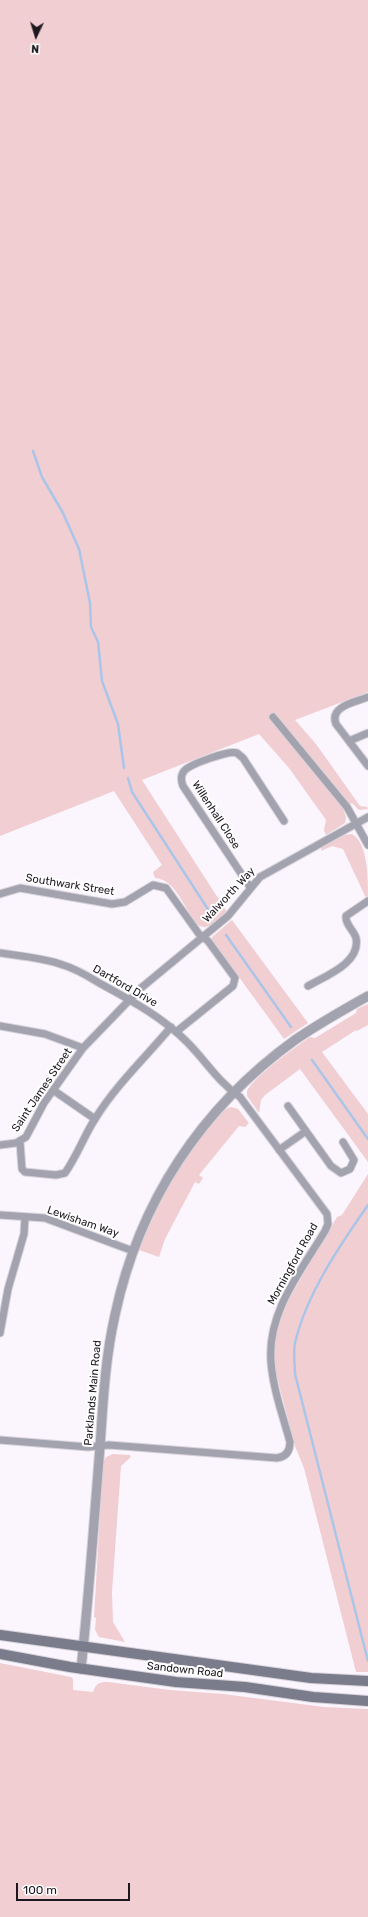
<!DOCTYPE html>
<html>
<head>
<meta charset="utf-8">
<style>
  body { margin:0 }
  #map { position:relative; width:368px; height:1917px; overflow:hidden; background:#fbf5fe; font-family:Rubik,sans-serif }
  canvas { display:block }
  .north { position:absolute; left:16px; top:16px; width:40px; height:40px; -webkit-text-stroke:3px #fff; paint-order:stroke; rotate:184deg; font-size:11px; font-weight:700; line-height:16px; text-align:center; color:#1d1820 }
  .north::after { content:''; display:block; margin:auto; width:14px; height:18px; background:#1d1820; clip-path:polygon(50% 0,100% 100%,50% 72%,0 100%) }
  .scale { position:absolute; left:16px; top:1883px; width:114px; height:18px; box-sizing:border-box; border:2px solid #1d1820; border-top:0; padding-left:5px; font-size:12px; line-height:14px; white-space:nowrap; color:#1d1820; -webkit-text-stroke:3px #fff; paint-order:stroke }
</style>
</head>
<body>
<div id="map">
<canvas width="368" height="1917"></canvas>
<div class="north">N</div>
<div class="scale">100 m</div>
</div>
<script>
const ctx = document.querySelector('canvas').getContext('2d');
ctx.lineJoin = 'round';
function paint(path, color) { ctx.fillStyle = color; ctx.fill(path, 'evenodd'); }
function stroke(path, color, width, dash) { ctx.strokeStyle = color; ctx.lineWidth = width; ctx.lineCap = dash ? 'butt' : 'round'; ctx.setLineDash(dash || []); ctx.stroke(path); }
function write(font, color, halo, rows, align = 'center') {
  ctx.font = font + ' Rubik,sans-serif'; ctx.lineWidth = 4; ctx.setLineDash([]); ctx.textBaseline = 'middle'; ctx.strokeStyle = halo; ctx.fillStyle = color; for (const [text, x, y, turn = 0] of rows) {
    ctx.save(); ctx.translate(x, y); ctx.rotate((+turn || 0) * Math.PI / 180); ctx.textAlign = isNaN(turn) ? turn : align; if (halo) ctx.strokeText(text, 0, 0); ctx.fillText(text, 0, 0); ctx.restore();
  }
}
const green = new Path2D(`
  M 0,0 L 368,0 L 368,692 L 295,720 L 316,744 L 360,806 L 367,807 L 368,809 L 359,810 L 352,803 L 343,808 L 346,817 L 345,823 L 326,835 L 324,830 L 326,820 L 289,768 L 259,734 L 142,780 L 227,912 C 219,919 210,932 198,925 C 185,911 176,879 155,878 L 153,872 L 162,865 L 114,791 L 0,836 Z
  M 352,834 C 368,843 368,878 368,896 L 366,898 L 343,849 L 332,846 L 321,851 L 322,847 L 345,835 Z
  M 232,920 L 308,1023 L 284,1039 L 212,940 L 212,937 Z
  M 368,1004 L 368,1025 L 357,1031 L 356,1030 L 322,1052 L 368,1114 L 368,1162 L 300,1069 L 265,1095 L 261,1100 L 259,1113 L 247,1096 L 247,1091 C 253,1077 296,1047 310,1037 L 315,1038 L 356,1013 L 357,1009 Z
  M 231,1107 L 238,1109 L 249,1123 L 245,1127 L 239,1126 L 199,1175 L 203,1178 L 199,1184 L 195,1182 L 165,1239 L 159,1257 L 139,1250 C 157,1205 180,1162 211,1125 C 217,1119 222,1109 231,1107 Z
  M 368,1174 L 368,1672 L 356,1672 L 304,1468 L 295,1446 L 276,1373 L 274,1354 L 276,1334 L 284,1307 L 337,1217 L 342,1215 Z
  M 113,1454 L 130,1455 L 131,1457 L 121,1466 L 112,1592 L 113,1622 L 125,1642 L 99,1637 L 95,1630 L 96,1618 L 94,1617 L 103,1463 L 106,1457 Z
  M 0,1663 L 71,1677 L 73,1679 L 73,1690 L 93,1692 C 96,1683 99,1682 108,1682 L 170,1690 L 223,1694 L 324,1707 L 368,1709 L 368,1917 L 0,1917 Z`);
const stream = new Path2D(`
  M 33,451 L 42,477 L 63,513 L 79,549 L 90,603 L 91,627 L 98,642 L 102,681 L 118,724 L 124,768
  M 128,778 L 132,792 L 213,917
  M 226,935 L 291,1027
  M 312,1060 L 368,1139
  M 368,1205 C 340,1245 306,1295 295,1343 C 293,1353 295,1365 295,1374 L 368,1661`);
const minor = new Path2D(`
  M 368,697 C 356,702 329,706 336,724 L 368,766
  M 273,717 L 347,807 L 368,845
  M 349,741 L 368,733
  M 250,887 L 183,786 C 181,781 181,775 184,771 C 190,764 229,750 237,753 L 243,758 L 284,821
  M 0,894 L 20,888 L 112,904 L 125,902 L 153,885 L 166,888 L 199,934 L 208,941 L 235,978 L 233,986 L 176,1032
  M 0,953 C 20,956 44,958 63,965 C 77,969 89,977 101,984 C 132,1001 162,1017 187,1042 C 206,1061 218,1082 240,1097 L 327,1214 L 328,1224 L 325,1231 C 301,1271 267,1312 271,1362 C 273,1389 283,1416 290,1442 C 290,1451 286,1457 277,1458 L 109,1445 L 88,1447 L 0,1440
  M 308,986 C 325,976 361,963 356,938 C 354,930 345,925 346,916 L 368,901
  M 0,1026 L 45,1034 L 83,1048
  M 53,1090 L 95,1119
  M 288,1106 L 331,1166 L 341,1173 L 350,1169 L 354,1160 L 343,1142
  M 20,1142 L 22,1169 L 25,1172 L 56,1175 L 65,1173 C 77,1156 84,1136 95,1119 C 116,1085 145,1058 171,1027
  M 0,1145 L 16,1143 L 26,1137 L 44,1103 L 83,1048 L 141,988 L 228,916 L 260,877 L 368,817
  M 279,1150 L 306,1131
  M 0,1215 L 45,1218 L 133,1251
  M 0,1333 L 8,1289 L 24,1234 L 25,1217`);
const tertiary = new Path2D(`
  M 81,1669 C 89,1595 94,1521 100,1447 C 103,1403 105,1359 115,1315 C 139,1202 201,1108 295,1040 C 318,1024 343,1010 368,996`);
const secondary = new Path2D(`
  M 0,1635 L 311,1678 L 368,1681
  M 0,1654 L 70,1667 L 176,1682 L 245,1687 L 313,1697 L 368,1701`);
const streetNames = [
  ["Willenhall Close",216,815,57],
  ["Southwark Street",70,885,9],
  ["Walworth Way",229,895,-47],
  ["Dartford Drive",125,986,30],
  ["Saint James Street",42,1090,-56],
  ["Lewisham Way",83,1222,19],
  ["Morningford Road",293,1264,-61],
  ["Parklands Main Road",93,1393,-85],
  ["Sandown Road",185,1670,6]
];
paint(green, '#f1ced2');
stroke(stream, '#abc5e8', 2.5);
stroke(minor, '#d7d2da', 9);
stroke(tertiary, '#d7d2da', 11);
stroke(secondary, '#d7d2da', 12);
stroke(minor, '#a2a3ae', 7);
stroke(tertiary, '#a2a3ae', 9);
stroke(secondary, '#7a7b8b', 10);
write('11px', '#1d1820', '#fff', streetNames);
</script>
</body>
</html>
